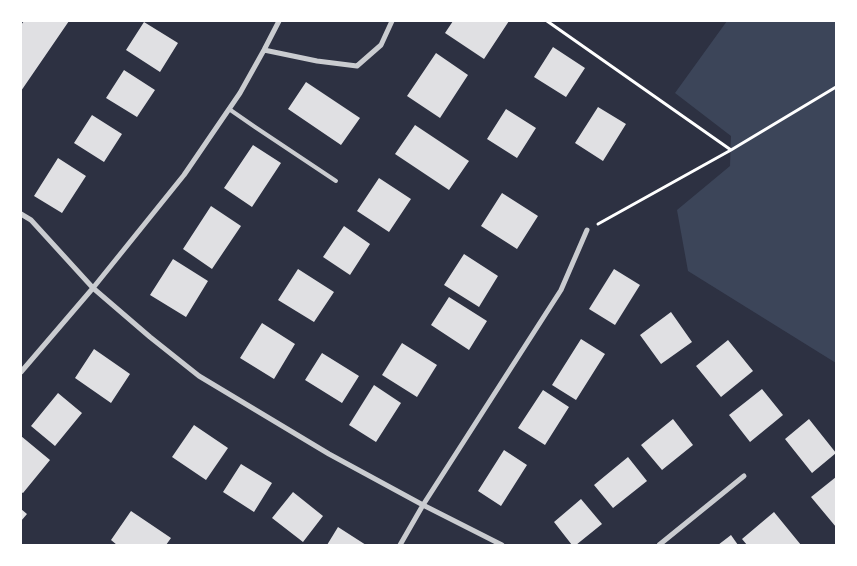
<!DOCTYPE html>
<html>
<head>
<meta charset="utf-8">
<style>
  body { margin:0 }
  #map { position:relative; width:857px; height:566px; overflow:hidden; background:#2d3142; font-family:Commissioner,sans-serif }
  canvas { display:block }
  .frame { position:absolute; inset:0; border:22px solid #fff; pointer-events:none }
</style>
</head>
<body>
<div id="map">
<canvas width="857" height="566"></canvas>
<div class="frame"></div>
</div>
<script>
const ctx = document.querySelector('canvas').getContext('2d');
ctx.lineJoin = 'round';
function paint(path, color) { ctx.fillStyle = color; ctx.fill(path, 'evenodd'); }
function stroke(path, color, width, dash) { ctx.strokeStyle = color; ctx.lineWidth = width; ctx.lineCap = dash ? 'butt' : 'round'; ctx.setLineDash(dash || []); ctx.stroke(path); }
const green = new Path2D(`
  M 727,21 L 836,21 L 836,363 L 688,271 L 677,210 L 730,166 L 731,136 L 675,93 Z`);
const building = new Path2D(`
  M 24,21 L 69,21 L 21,91 L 21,25 Z
  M 453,21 L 509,21 L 484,59 L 445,33 Z
  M 144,22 L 178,43 L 160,72 L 126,50 Z
  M 553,47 L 585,68 L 566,97 L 534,77 Z
  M 436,53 L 468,75 L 440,118 L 407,96 Z
  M 124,70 L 155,90 L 137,117 L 106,98 Z
  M 306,82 L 360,118 L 341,145 L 288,109 Z
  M 598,107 L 626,124 L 603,161 L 575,143 Z
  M 506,109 L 536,128 L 517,158 L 487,139 Z
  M 92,115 L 122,134 L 104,162 L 74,143 Z
  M 415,125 L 469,161 L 449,190 L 395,154 Z
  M 253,145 L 281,163 L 252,207 L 224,188 Z
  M 58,158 L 86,176 L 62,213 L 34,196 Z
  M 379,178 L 411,199 L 389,232 L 357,211 Z
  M 502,193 L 538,216 L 517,249 L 481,226 Z
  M 211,206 L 241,226 L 212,269 L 183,249 Z
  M 344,226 L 370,244 L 350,275 L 323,257 Z
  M 464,254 L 498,276 L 479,307 L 444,285 Z
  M 173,259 L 208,281 L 186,317 L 150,295 Z
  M 298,269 L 334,292 L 314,322 L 278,300 Z
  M 614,269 L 640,285 L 615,325 L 589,309 Z
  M 449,297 L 487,321 L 469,350 L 431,325 Z
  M 671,312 L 692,342 L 661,364 L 640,335 Z
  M 262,323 L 295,344 L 274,379 L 240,358 Z
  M 581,339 L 605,354 L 576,400 L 552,385 Z
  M 728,340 L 753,371 L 721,397 L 696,366 Z
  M 402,343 L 437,365 L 417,397 L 382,375 Z
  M 94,349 L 130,374 L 111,403 L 75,378 Z
  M 322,353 L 359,376 L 342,403 L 305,380 Z
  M 374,385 L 401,403 L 376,442 L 349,425 Z
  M 762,389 L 783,415 L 750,442 L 729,415 Z
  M 543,390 L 569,407 L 545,445 L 518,428 Z
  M 58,393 L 82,413 L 55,446 L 31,426 Z
  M 673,419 L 693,445 L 662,470 L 641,445 Z
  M 809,419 L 836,453 L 812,473 L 785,439 Z
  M 194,425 L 228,448 L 206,480 L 172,457 Z
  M 21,436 L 50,460 L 23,493 L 21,492 Z
  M 504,450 L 527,465 L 501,506 L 478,491 Z
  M 628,457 L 647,481 L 613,508 L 594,485 Z
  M 241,464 L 272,483 L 254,512 L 223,492 Z
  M 836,477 L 836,527 L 811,497 Z
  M 293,492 L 323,516 L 303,542 L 272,518 Z
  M 581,499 L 602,524 L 576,545 L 572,545 L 554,522 Z
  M 21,509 L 27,514 L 21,521 Z
  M 131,511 L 171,538 L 166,545 L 117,545 L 111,540 Z
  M 774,512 L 801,545 L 747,545 L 742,539 Z
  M 338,527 L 366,545 L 327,545 Z
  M 731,535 L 738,545 L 718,545 Z`);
const path = new Path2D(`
  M 547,21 L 731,150
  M 598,224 L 731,150 L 836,87`);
const service = new Path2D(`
  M 229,109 L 255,127 L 336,181`);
const minor = new Path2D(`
  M 264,50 L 317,61 L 357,66 L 381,45 L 392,21
  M 21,214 L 31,220 L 93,288 L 150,337 L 199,376 L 329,454 L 423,505 L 502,545
  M 21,372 L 93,288 L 184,175 L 240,93 L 264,50 L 279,21
  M 400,545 L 423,505 L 561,290 L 587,230
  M 659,545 L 744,476`);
paint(green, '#3c4559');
paint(building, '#e0e0e3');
stroke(path, '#fff', 3);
stroke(service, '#caccd0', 4);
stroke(minor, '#caccd0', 5);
</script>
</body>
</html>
